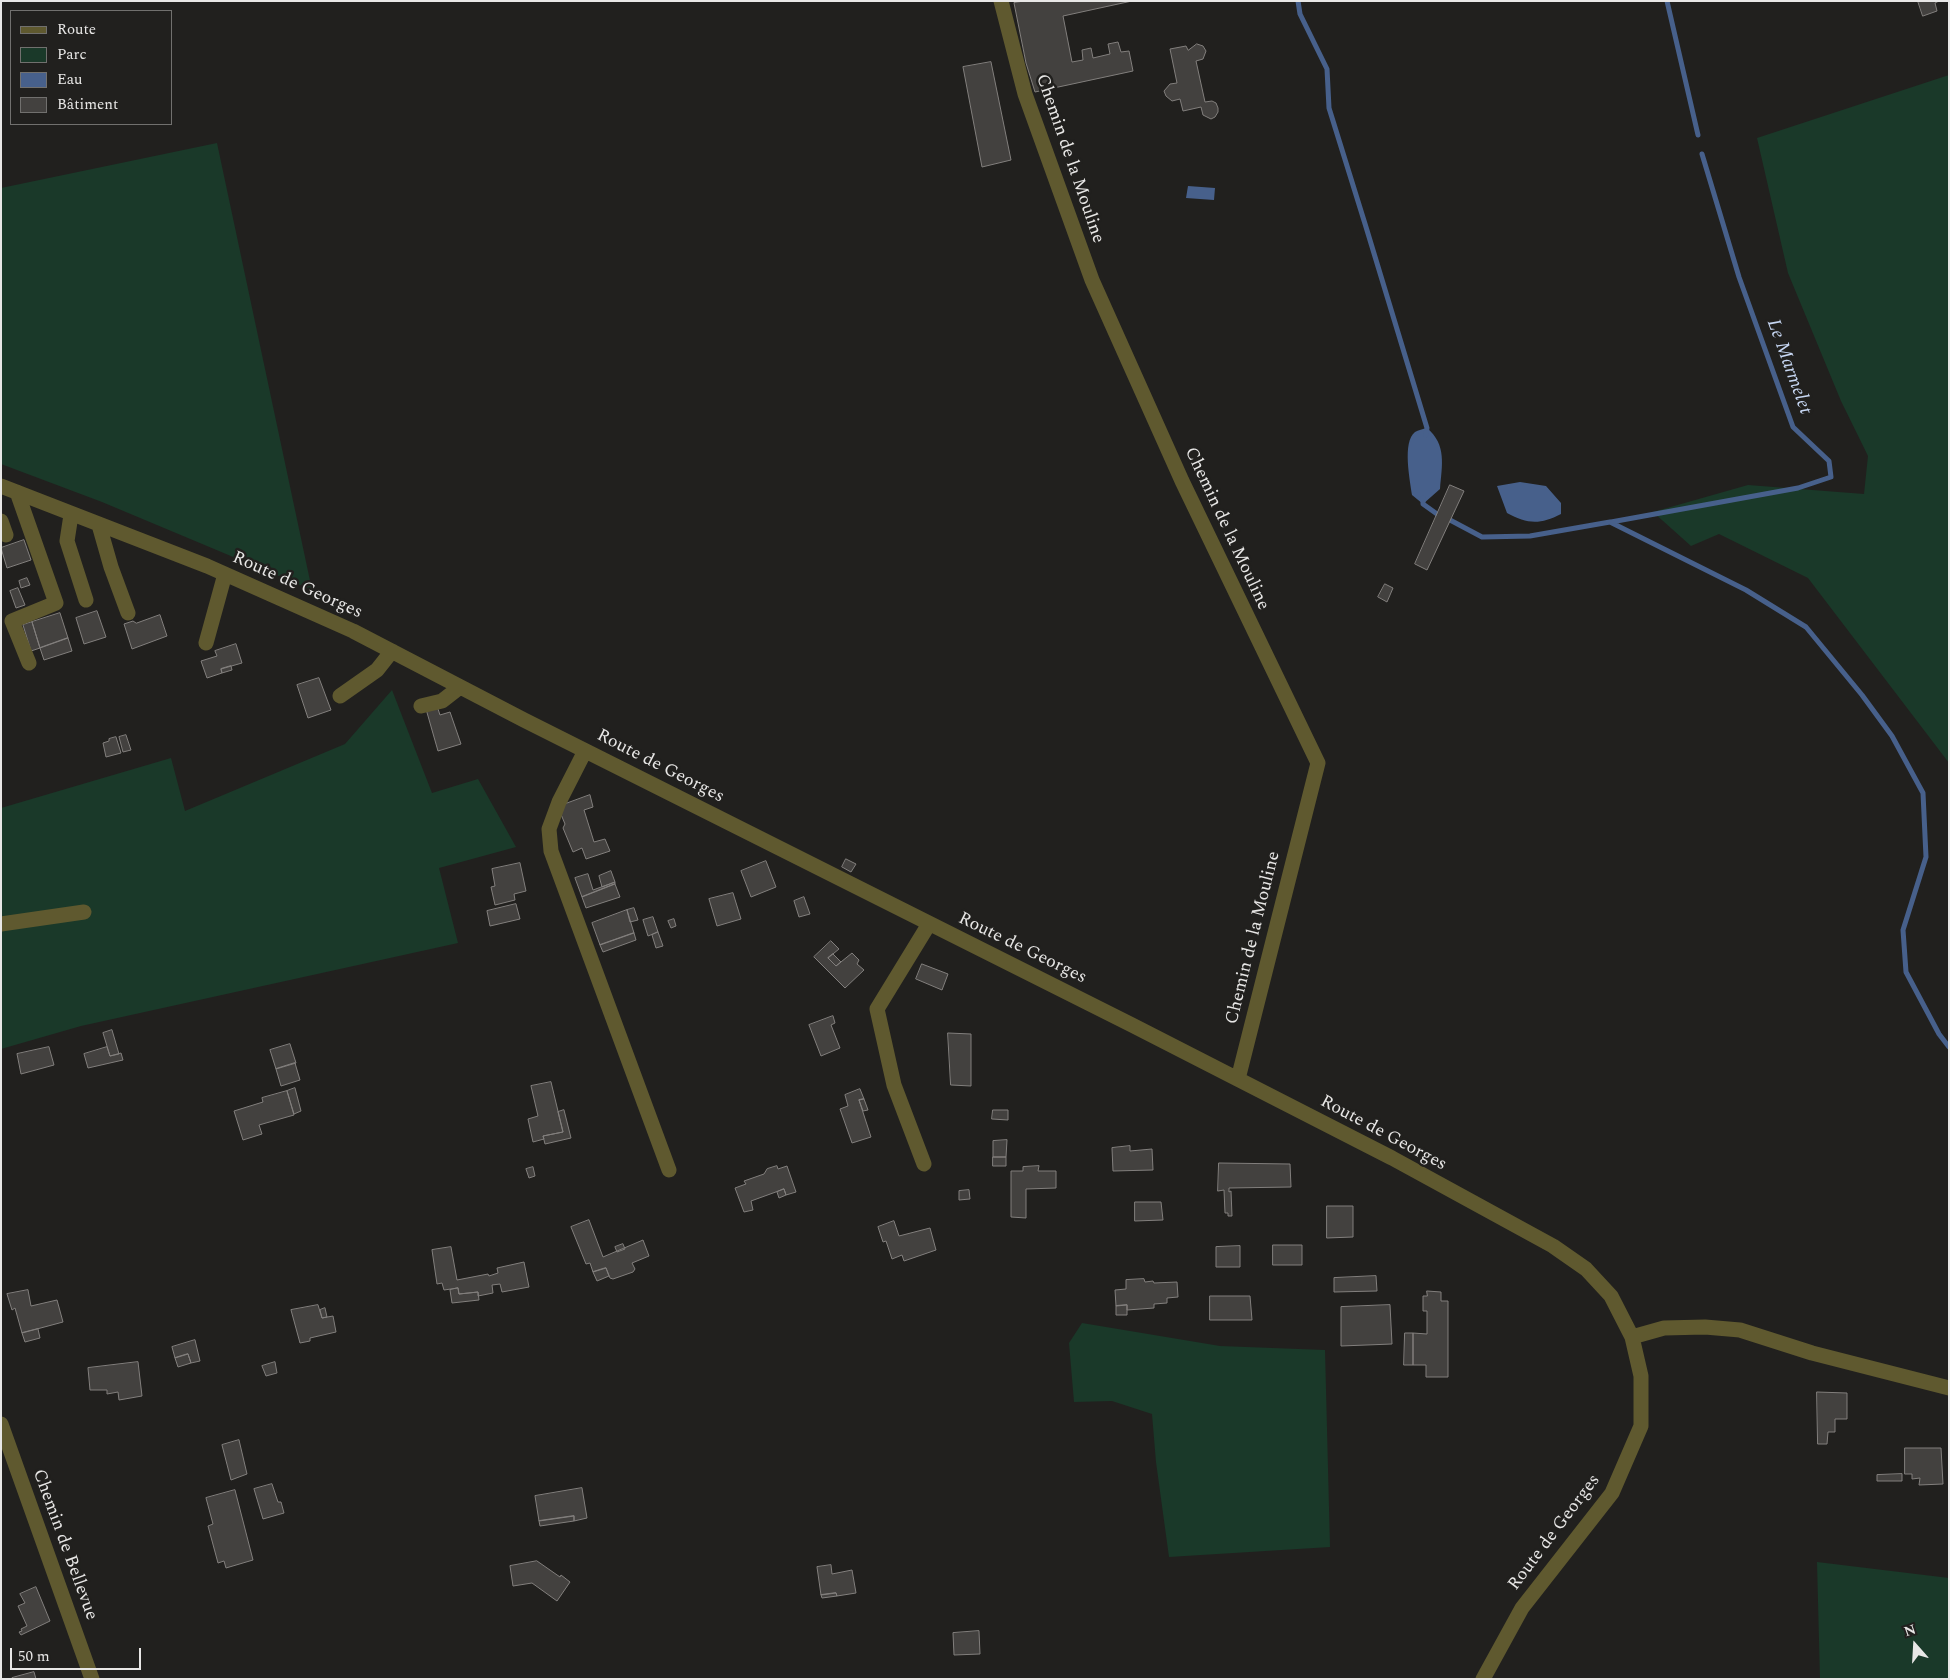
<!DOCTYPE html>
<html>
<head>
<meta charset="utf-8">
<style>
  body { margin:0 }
  #map { position:relative; width:1950px; height:1680px; overflow:hidden; background:#21201e; font-family:Spectral,serif }
  canvas { display:block }
  .frame { position:absolute; inset:0; border:2px solid #e8e7e6; pointer-events:none }
  .legend { position:absolute; left:10px; top:10px; width:162px; height:115px; box-sizing:border-box; background:#21201e; border:1px solid #71706e; margin:0; padding:6px 9px; list-style:none; font-size:15px; color:#e8e7e6 }
  .legend li { display:flex; align-items:center; gap:10px; height:25px }
  .legend b { width:25px; border:1px solid #71706e }
  .north { position:absolute; left:1890px; top:1620px; width:50px; height:50px; -webkit-text-stroke:4px #21201e; paint-order:stroke; rotate:341deg; font-size:14px; font-weight:700; line-height:20px; text-align:center; color:#e8e7e6 }
  .north::after { content:''; display:block; margin:auto; width:18px; height:22px; background:#e8e7e6; clip-path:polygon(50% 0,100% 100%,50% 72%,0 100%) }
  .scale { position:absolute; left:10px; top:1648px; width:131px; height:22px; box-sizing:border-box; border:2px solid #e8e7e6; border-top:0; padding-left:6px; font-size:15px; line-height:18px; white-space:nowrap; color:#e8e7e6; -webkit-text-stroke:4px #21201e; paint-order:stroke }
</style>
</head>
<body>
<div id="map">
<canvas width="1950" height="1680"></canvas>
<div class="frame"></div>
<ul class="legend">
<li><b style="height:6px;background:#5f592f"></b>Route</li>
<li><b style="height:14px;background:#1a3929"></b>Parc</li>
<li><b style="height:14px;background:#47608b"></b>Eau</li>
<li><b style="height:14px;background:#43413f"></b>Bâtiment</li>
</ul>
<div class="north">N</div>
<div class="scale">50 m</div>
</div>
<script>
const ctx = document.querySelector('canvas').getContext('2d');
ctx.lineJoin = 'round';
function paint(path, color) { ctx.fillStyle = color; ctx.fill(path, 'evenodd'); }
function stroke(path, color, width, dash) { ctx.strokeStyle = color; ctx.lineWidth = width; ctx.lineCap = dash ? 'butt' : 'round'; ctx.setLineDash(dash || []); ctx.stroke(path); }
function write(font, color, halo, rows, align = 'center') {
  ctx.font = font + ' Spectral,serif'; ctx.lineWidth = 5; ctx.setLineDash([]); ctx.textBaseline = 'middle'; ctx.strokeStyle = halo; ctx.fillStyle = color; for (const [text, x, y, turn = 0] of rows) {
    ctx.save(); ctx.translate(x, y); ctx.rotate((+turn || 0) * Math.PI / 180); ctx.textAlign = isNaN(turn) ? turn : align; if (halo) ctx.strokeText(text, 0, 0); ctx.fillText(text, 0, 0); ctx.restore();
  }
}
const green = new Path2D(`
  M 1949,75 L 1949,763 L 1808,578 L 1719,534 L 1691,546 L 1653,512 L 1748,485 L 1864,494 L 1868,456 L 1841,401 L 1788,273 L 1757,138 Z
  M 217,143 L 312,590 L 102,502 L 1,464 L 1,188 Z
  M 392,690 L 432,793 L 478,779 L 516,847 L 439,868 L 458,943 L 81,1026 L 1,1049 L 1,808 L 171,758 L 185,811 L 345,744 Z
  M 1082,1323 L 1220,1346 L 1325,1350 L 1330,1547 L 1169,1557 L 1156,1462 L 1152,1414 L 1112,1401 L 1074,1402 L 1069,1343 Z
  M 1817,1562 L 1949,1578 L 1949,1679 L 1820,1679 Z`);
const water = new Path2D(`
  M 1188,186 L 1215,188 L 1214,200 L 1186,198 Z
  M 1427,428 C 1447,445 1442,465 1440,489 L 1423,504 L 1412,495 C 1410,480 1402,442 1415,432 C 1418,430 1423,429 1427,428 Z
  M 1520,482 L 1546,486 L 1561,503 L 1561,514 C 1540,525 1527,524 1507,513 L 1497,486 Z`);
const stream = new Path2D(`
  M 1298,1 L 1300,14 L 1327,69 L 1329,108 L 1366,227 L 1427,428 L 1426,435
  M 1667,1 L 1698,135
  M 1423,498 L 1423,504 L 1437,514
  M 1450,520 L 1482,537 L 1530,536 L 1610,522 L 1746,590 L 1806,627 L 1862,695 L 1892,736 L 1923,793 L 1926,857 L 1903,930 L 1906,972 L 1939,1034 L 1949,1047
  M 1611,522 L 1798,488 L 1831,477 L 1829,461 L 1793,427 L 1739,277 L 1702,154`);
const building = new Path2D(`
  M 1024,1 L 1132,1 L 1063,16 L 1072,62 L 1083,60 L 1082,50 L 1091,48 L 1093,58 L 1110,54 L 1108,44 L 1118,42 L 1121,52 L 1129,51 L 1133,71 L 1035,92 L 1026,63 L 1014,3 Z
  M 1918,1 L 1939,1 L 1935,3 L 1937,11 L 1923,16 Z
  M 1197,44 L 1203,46 L 1206,51 L 1203,59 L 1196,61 L 1205,102 L 1212,101 L 1216,103 L 1218,108 L 1218,112 L 1215,117 L 1211,119 L 1203,115 L 1201,107 L 1183,111 L 1180,99 L 1172,101 L 1166,96 L 1164,91 L 1170,84 L 1177,83 L 1170,49 L 1186,46 L 1188,50 Z
  M 991,62 L 1011,160 L 982,167 L 963,67 Z
  M 1450,485 L 1464,491 L 1427,570 L 1415,564 Z
  M 24,540 L 31,560 L 7,568 L 1,548 Z
  M 27,578 L 30,585 L 21,588 L 19,581 Z
  M 1385,584 L 1393,588 L 1387,602 L 1378,597 Z
  M 18,588 L 25,605 L 16,608 L 10,591 Z
  M 97,611 L 106,637 L 84,644 L 76,618 Z
  M 60,613 L 68,638 L 40,648 L 32,622 Z
  M 160,615 L 167,636 L 132,649 L 124,624 L 133,621 L 136,623 Z
  M 32,622 L 40,648 L 31,651 L 23,625 Z
  M 68,638 L 72,651 L 44,660 L 40,648 Z
  M 236,644 L 242,663 L 221,669 L 222,673 L 207,678 L 201,661 L 217,656 L 215,651 Z
  M 231,666 L 232,670 L 222,673 L 221,669 Z
  M 319,678 L 331,710 L 308,718 L 297,685 Z
  M 437,706 L 440,715 L 450,712 L 461,744 L 438,751 L 426,709 Z
  M 126,735 L 131,750 L 123,752 L 119,737 Z
  M 116,737 L 121,753 L 106,757 L 103,743 L 109,741 L 109,739 Z
  M 590,795 L 593,807 L 584,810 L 594,842 L 605,839 L 610,851 L 586,859 L 582,848 L 573,852 L 563,828 L 565,824 L 560,812 L 565,804 Z
  M 846,859 L 856,864 L 851,872 L 842,867 Z
  M 766,861 L 776,887 L 751,897 L 741,871 Z
  M 520,863 L 526,891 L 514,894 L 515,900 L 495,905 L 491,887 L 495,886 L 492,869 Z
  M 611,871 L 615,882 L 602,887 L 599,876 Z
  M 588,874 L 593,890 L 615,882 L 615,884 L 582,897 L 575,878 Z
  M 615,884 L 620,897 L 586,908 L 582,897 Z
  M 733,893 L 741,919 L 717,926 L 709,899 Z
  M 804,897 L 810,914 L 799,917 L 794,901 Z
  M 516,904 L 520,919 L 490,926 L 487,911 Z
  M 634,908 L 638,920 L 630,922 L 627,910 Z
  M 627,910 L 634,933 L 600,945 L 592,923 Z
  M 653,917 L 658,932 L 648,936 L 643,920 Z
  M 674,919 L 676,926 L 671,928 L 668,921 Z
  M 658,932 L 663,946 L 656,948 L 652,935 Z
  M 634,933 L 636,940 L 603,952 L 600,945 Z
  M 831,941 L 839,949 L 828,958 L 836,966 L 852,953 L 859,960 L 857,964 L 864,970 L 845,988 L 814,957 Z
  M 833,954 L 841,962 L 836,966 L 828,958 Z
  M 922,964 L 948,974 L 942,990 L 916,979 Z
  M 833,1016 L 835,1023 L 831,1025 L 840,1048 L 821,1056 L 809,1025 Z
  M 112,1030 L 119,1054 L 110,1056 L 103,1033 Z
  M 948,1033 L 971,1034 L 971,1086 L 951,1085 Z
  M 290,1044 L 296,1063 L 276,1069 L 270,1050 Z
  M 49,1047 L 54,1065 L 21,1074 L 17,1054 Z
  M 107,1047 L 110,1056 L 121,1053 L 123,1060 L 88,1068 L 84,1054 Z
  M 295,1063 L 300,1080 L 281,1086 L 276,1069 Z
  M 551,1082 L 563,1132 L 543,1136 L 544,1139 L 533,1142 L 528,1119 L 538,1116 L 531,1086 Z
  M 295,1088 L 301,1111 L 294,1114 L 287,1091 Z
  M 860,1089 L 864,1099 L 859,1100 L 871,1137 L 852,1143 L 840,1109 L 848,1106 L 845,1095 Z
  M 287,1091 L 294,1115 L 259,1125 L 262,1134 L 243,1140 L 234,1111 L 263,1102 L 262,1098 Z
  M 864,1099 L 868,1110 L 863,1111 L 859,1100 Z
  M 564,1110 L 571,1138 L 545,1144 L 543,1136 L 563,1132 L 558,1112 Z
  M 993,1110 L 1008,1110 L 1008,1120 L 992,1119 Z
  M 1007,1140 L 1006,1157 L 993,1157 L 993,1141 Z
  M 1130,1146 L 1130,1151 L 1152,1149 L 1153,1170 L 1113,1171 L 1112,1148 Z
  M 993,1157 L 1006,1157 L 1006,1166 L 993,1166 Z
  M 1219,1163 L 1290,1164 L 1291,1187 L 1229,1188 L 1229,1192 L 1231,1191 L 1232,1216 L 1228,1216 L 1228,1213 L 1225,1213 L 1224,1190 L 1218,1191 Z
  M 777,1166 L 778,1169 L 787,1166 L 796,1192 L 786,1195 L 784,1189 L 751,1201 L 753,1210 L 744,1212 L 735,1188 L 746,1184 L 744,1181 L 764,1174 L 767,1169 Z
  M 1039,1166 L 1038,1171 L 1056,1171 L 1056,1188 L 1026,1189 L 1026,1218 L 1011,1217 L 1011,1171 L 1023,1171 L 1023,1167 Z
  M 533,1167 L 535,1176 L 529,1178 L 526,1169 Z
  M 784,1189 L 786,1195 L 779,1198 L 777,1192 Z
  M 969,1190 L 970,1199 L 959,1200 L 959,1191 Z
  M 1135,1202 L 1161,1202 L 1163,1220 L 1135,1221 Z
  M 1327,1206 L 1353,1206 L 1353,1237 L 1327,1238 Z
  M 589,1220 L 603,1257 L 643,1240 L 649,1256 L 632,1263 L 635,1269 L 633,1272 L 613,1279 L 610,1278 L 606,1268 L 593,1272 L 590,1263 L 586,1264 L 571,1227 Z
  M 894,1221 L 899,1236 L 930,1228 L 936,1250 L 904,1261 L 902,1255 L 892,1259 L 886,1241 L 883,1242 L 878,1227 Z
  M 623,1244 L 625,1249 L 617,1252 L 615,1247 Z
  M 1273,1245 L 1302,1245 L 1302,1265 L 1273,1265 Z
  M 1240,1246 L 1240,1267 L 1216,1267 L 1216,1247 Z
  M 451,1247 L 457,1280 L 488,1274 L 489,1276 L 498,1273 L 497,1268 L 524,1262 L 529,1287 L 502,1292 L 500,1284 L 492,1285 L 493,1293 L 478,1296 L 478,1292 L 459,1294 L 458,1288 L 444,1290 L 442,1283 L 437,1284 L 432,1250 Z
  M 606,1268 L 609,1276 L 597,1281 L 593,1272 Z
  M 1376,1276 L 1377,1291 L 1334,1292 L 1334,1278 Z
  M 1144,1279 L 1145,1282 L 1153,1281 L 1154,1283 L 1177,1282 L 1178,1297 L 1167,1298 L 1167,1303 L 1154,1304 L 1154,1308 L 1127,1310 L 1127,1305 L 1116,1306 L 1115,1290 L 1126,1289 L 1126,1280 Z
  M 458,1288 L 459,1294 L 478,1292 L 479,1300 L 452,1303 L 450,1290 Z
  M 28,1290 L 31,1306 L 57,1300 L 63,1322 L 22,1333 L 15,1308 L 12,1310 L 7,1294 Z
  M 1427,1291 L 1441,1292 L 1441,1301 L 1448,1301 L 1448,1377 L 1426,1377 L 1426,1365 L 1413,1365 L 1413,1333 L 1427,1334 L 1427,1311 L 1423,1311 L 1423,1296 L 1427,1296 Z
  M 1210,1296 L 1250,1296 L 1252,1320 L 1210,1320 Z
  M 318,1305 L 322,1318 L 333,1316 L 336,1332 L 310,1338 L 310,1341 L 300,1343 L 291,1310 Z
  M 1127,1305 L 1127,1315 L 1116,1315 L 1116,1306 Z
  M 1390,1305 L 1392,1344 L 1341,1346 L 1341,1307 Z
  M 325,1308 L 327,1317 L 322,1318 L 320,1310 Z
  M 38,1329 L 40,1338 L 25,1342 L 22,1333 Z
  M 1405,1333 L 1413,1333 L 1413,1365 L 1404,1365 Z
  M 195,1340 L 200,1361 L 191,1363 L 188,1354 L 175,1358 L 172,1347 Z
  M 188,1354 L 191,1363 L 178,1367 L 175,1358 Z
  M 138,1362 L 142,1396 L 119,1400 L 118,1392 L 107,1394 L 107,1390 L 90,1390 L 88,1368 Z
  M 275,1362 L 277,1373 L 266,1376 L 262,1366 Z
  M 1817,1392 L 1847,1393 L 1847,1419 L 1835,1419 L 1835,1432 L 1828,1432 L 1827,1444 L 1818,1444 Z
  M 239,1440 L 247,1474 L 231,1480 L 222,1445 Z
  M 1905,1448 L 1941,1448 L 1943,1484 L 1919,1485 L 1920,1478 L 1912,1479 L 1912,1474 L 1905,1474 Z
  M 1902,1474 L 1902,1481 L 1877,1481 L 1877,1475 Z
  M 272,1484 L 278,1502 L 281,1502 L 284,1513 L 263,1519 L 254,1489 Z
  M 582,1488 L 587,1518 L 574,1521 L 574,1516 L 539,1521 L 535,1496 Z
  M 235,1490 L 253,1560 L 226,1568 L 224,1561 L 218,1563 L 208,1526 L 213,1524 L 206,1498 Z
  M 574,1516 L 574,1521 L 540,1526 L 539,1521 Z
  M 537,1561 L 560,1577 L 561,1575 L 570,1582 L 557,1601 L 532,1583 L 513,1586 L 510,1566 Z
  M 831,1565 L 832,1574 L 852,1570 L 856,1593 L 837,1596 L 836,1593 L 821,1595 L 817,1567 Z
  M 36,1587 L 50,1621 L 21,1635 L 19,1632 L 22,1631 L 21,1629 L 27,1626 L 18,1606 L 25,1603 L 20,1594 Z
  M 836,1593 L 837,1596 L 822,1598 L 821,1595 Z
  M 979,1631 L 980,1654 L 954,1655 L 953,1633 Z
  M 34,1672 L 36,1679 L 12,1679 L 12,1678 Z`);
const minor = new Path2D(`
  M 1001,1 L 1025,94 L 1092,280 L 1182,481 L 1318,763 L 1238,1079
  M 1,486 L 207,566 L 353,631 L 524,720 L 1132,1025 L 1392,1158 L 1553,1246 L 1586,1269 L 1611,1296 L 1632,1337 L 1641,1376 L 1641,1426 L 1612,1493 L 1522,1608 L 1483,1679
  M 17,492 L 56,603 L 12,621 L 29,663
  M 71,515 L 67,541 L 86,600
  M 1,521 L 6,535
  M 99,525 L 111,567 L 128,613
  M 206,643 L 225,574
  M 340,696 L 377,670 L 392,651
  M 421,706 L 442,701 L 460,687
  M 585,751 L 559,802 L 549,829 L 551,851 L 669,1170
  M 1,924 L 84,912
  M 924,1164 L 894,1085 L 877,1009 L 929,924
  M 1632,1337 L 1664,1328 L 1705,1327 L 1740,1330 L 1812,1353 L 1949,1388
  M 1,1424 L 92,1679`);
const streetNames = [
  ["Chemin de la Mouline",1069,159,71],
  ["Chemin de la Mouline",1226,529,65],
  ["Route de Georges",297,586,24],
  ["Route de Georges",660,767,27],
  ["Chemin de la Mouline",1254,938,-76],
  ["Route de Georges",1022,949,26],
  ["Route de Georges",1383,1134,28],
  ["Route de Georges",1555,1533,-53],
  ["Chemin de Bellevue",64,1545,70]
];
const waterNames = [
  ["Le Marmelet",1788,367,70]
];
paint(green, '#1a3929');
paint(water, '#47608b');
stroke(stream, '#47608b', 5);
paint(building, '#43413f');
stroke(building, '#827f7d', 1);
stroke(minor, '#5f592f', 15);
write('18px', '#e8e7e6', '#21201e', streetNames);
write('italic 19px', '#c7d7f3', '#21201e', waterNames);
</script>
</body>
</html>
